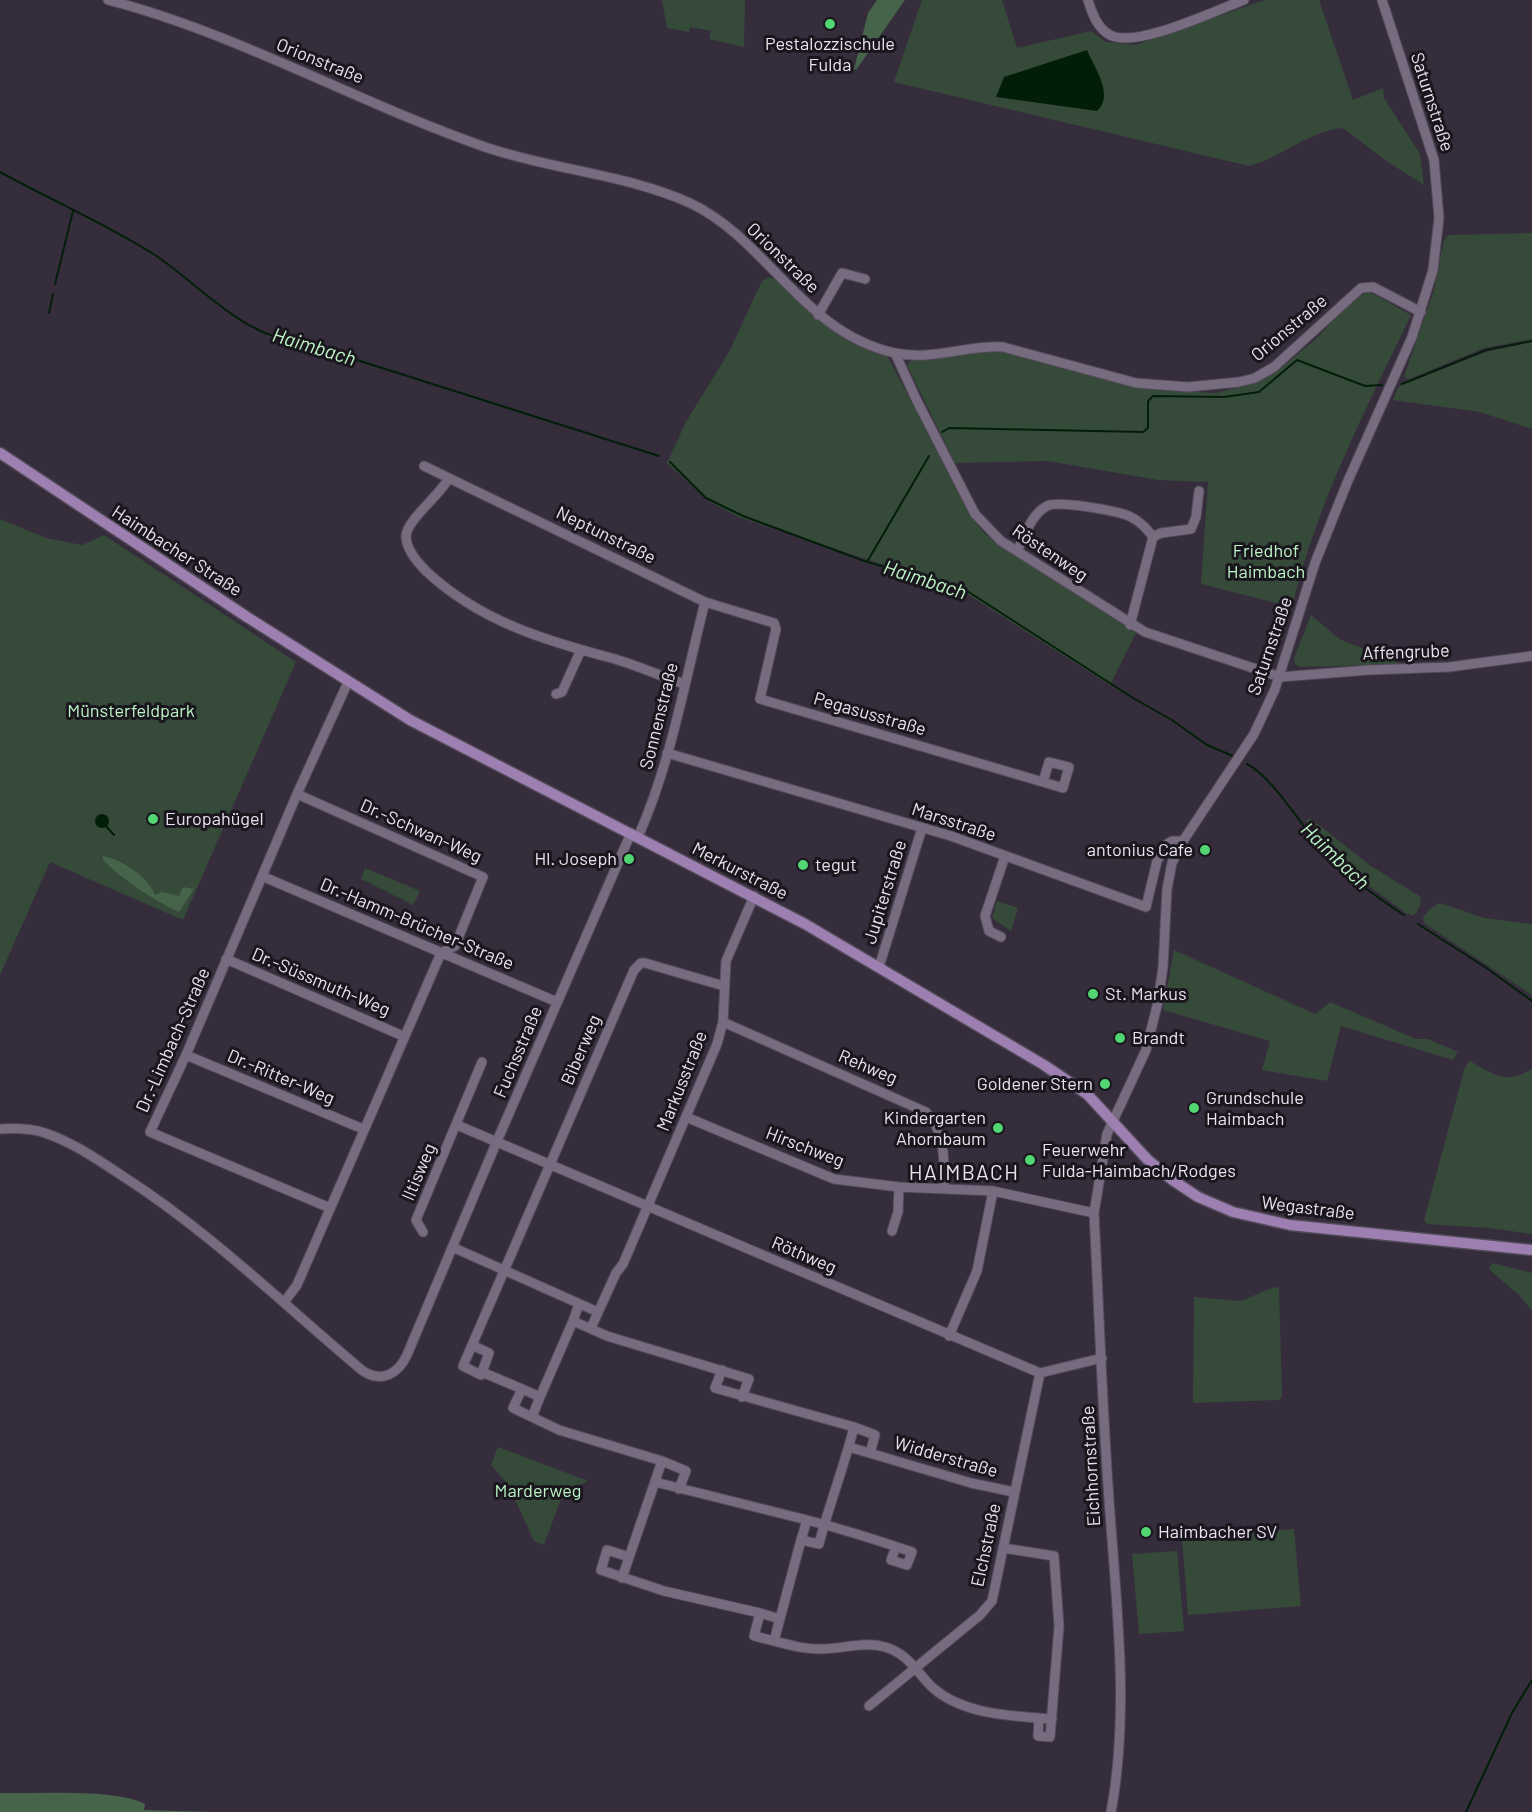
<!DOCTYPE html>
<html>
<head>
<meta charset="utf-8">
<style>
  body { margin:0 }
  canvas { display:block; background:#352c3c }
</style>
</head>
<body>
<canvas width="1532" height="1812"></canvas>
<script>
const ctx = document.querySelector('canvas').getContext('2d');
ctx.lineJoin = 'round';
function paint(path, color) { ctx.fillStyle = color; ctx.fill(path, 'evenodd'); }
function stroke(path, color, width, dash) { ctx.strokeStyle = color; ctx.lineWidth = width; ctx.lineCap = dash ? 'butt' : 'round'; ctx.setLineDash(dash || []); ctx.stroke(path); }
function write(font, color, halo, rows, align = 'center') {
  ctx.font = font + ' Barlow,sans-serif'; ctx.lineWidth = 6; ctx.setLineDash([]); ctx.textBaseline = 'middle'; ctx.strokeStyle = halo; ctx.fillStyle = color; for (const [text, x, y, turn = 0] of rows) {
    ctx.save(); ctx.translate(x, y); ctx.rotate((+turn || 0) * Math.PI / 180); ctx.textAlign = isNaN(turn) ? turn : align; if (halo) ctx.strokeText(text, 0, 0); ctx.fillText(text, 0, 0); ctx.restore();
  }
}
const green = new Path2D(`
  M 662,0 L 745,0 L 744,47 L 709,39 L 711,31 L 690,27 L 689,32 L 667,28 Z
  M 922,0 L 1002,0 L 1017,48 L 1091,31 L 1106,42 L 1135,45 L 1265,0 L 1319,0 L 1353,100 L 1383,88 L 1384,98 L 1420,154 L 1424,185 L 1388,162 L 1343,128 C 1309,131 1282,157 1249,166 L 894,82 Z
  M 1532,233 L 1532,339 L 1484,348 L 1409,379 L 1404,377 L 1434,290 L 1444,240 L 1448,235 Z
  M 769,277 L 777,280 L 821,322 L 840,335 L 887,355 L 968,511 L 985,534 L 1136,633 L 1110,685 L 961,590 L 741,518 L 710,502 L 667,463 L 686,422 L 730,350 L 762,281 Z
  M 1368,291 L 1411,315 C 1366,409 1316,505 1292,607 L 1201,584 L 1208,482 L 1158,480 L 1048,461 L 955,463 L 907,365 L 914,358 L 1001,351 L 1144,389 L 1216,393 L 1258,382 L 1277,371 L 1315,340 L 1350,302 Z
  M 1532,342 L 1532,429 L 1480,412 L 1393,400 L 1398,388 L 1402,385 L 1486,352 Z
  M 0,519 L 46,538 L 82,545 L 104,535 L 296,662 L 183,920 L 50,862 L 0,975 Z
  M 1311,615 L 1339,639 L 1401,664 L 1300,667 L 1295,664 L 1294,658 Z
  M 1310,818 L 1371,866 L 1421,897 C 1421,905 1419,910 1413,916 L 1406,913 L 1351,873 L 1307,824 L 1306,821 Z
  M 365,868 L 420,891 L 413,905 L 361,879 Z
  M 997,901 L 1018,908 L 1011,931 L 992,918 Z
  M 1440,903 L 1484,918 L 1532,924 L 1532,995 L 1424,923 L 1423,917 L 1431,908 Z
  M 1174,950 L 1315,1014 L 1330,1002 L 1416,1039 L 1428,1039 L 1458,1052 L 1453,1060 L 1341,1026 L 1327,1081 L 1262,1070 L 1270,1041 L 1163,1010 Z
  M 1470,1061 C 1494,1075 1506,1085 1532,1069 L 1532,1234 L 1489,1228 L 1427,1224 L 1424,1220 L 1465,1067 Z
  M 1492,1263 L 1532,1273 L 1532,1311 L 1520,1296 L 1492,1272 L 1489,1268 Z
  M 1274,1287 L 1279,1288 L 1282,1396 L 1279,1400 L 1193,1403 L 1194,1297 L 1241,1301 Z
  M 498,1447 L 588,1481 L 563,1493 L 544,1545 L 534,1541 L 509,1486 L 491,1465 Z
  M 1294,1529 L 1301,1606 L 1188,1615 L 1182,1538 Z
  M 1177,1551 L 1184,1631 L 1139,1634 L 1132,1554 Z`);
const forest = new Path2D(`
  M 877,0 L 905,0 L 856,70 L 854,69 L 868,13 Z
  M 103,856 C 122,860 148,876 155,895 L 162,892 L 179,896 L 183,887 L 194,889 L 179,912 C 150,898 126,882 103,860 Z
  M 0,1793 C 35,1794 116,1788 145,1804 L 144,1810 L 213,1812 L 0,1812 Z`);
const water = new Path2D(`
  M 1087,50 C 1094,67 1115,96 1097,111 L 996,97 L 1004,77 Z
  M95 821a7 7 0 1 1 14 0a7 7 0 1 1-14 0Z`);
const stream = new Path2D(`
  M 0,172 C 51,200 106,224 155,255 C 196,282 244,337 294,340 L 659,456
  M 55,284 L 73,211
  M 49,313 L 53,294
  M 1402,384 L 1486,350 L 1532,341
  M 942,432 L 949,428 L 1143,432 L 1148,428 L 1148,401 L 1153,396 L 1224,397 L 1259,392 L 1297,360 L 1365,386 L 1382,385
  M 670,462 L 706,498 L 743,516 L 867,562 L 964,589 L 1133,698 L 1172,720 L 1207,745 L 1233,756
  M 867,562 L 929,456
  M 1247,764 C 1271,776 1299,822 1318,844 C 1343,873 1372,894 1404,915
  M 106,826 L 114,835
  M 1418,924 L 1485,967 L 1532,1001
  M 1466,1812 L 1512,1713 L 1532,1680`);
const minor = new Path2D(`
  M 108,0 C 239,34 358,103 485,147 C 552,170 626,174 690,203 C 768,240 803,333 895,353 C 931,361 966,345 1003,347 L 1136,383 L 1188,387 L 1239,382 L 1255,378 L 1274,367 L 1361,288 L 1373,287 L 1421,312
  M 1088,0 C 1092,13 1097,28 1110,35 C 1136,49 1216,10 1244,0
  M 818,315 L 842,273 L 865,279
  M 895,353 L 916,399 L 975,514 L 1001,541 L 1145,632 L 1280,677 L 1369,670 L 1449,667 L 1532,656
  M 424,466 L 705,602 L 774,623 L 776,629 L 760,699 L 1043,782
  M 449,478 C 439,496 407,520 406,536 C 406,549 417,562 426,571 C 479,621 546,641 615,659 C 638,666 661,676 684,684
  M 1017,551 C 1025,536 1031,514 1047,506 C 1058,500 1117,511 1129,516 C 1140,521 1146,528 1153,537
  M 1130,625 L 1153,537 L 1161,533 L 1191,529 L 1196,517 L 1199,491
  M 556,694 L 562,692 L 580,652
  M 667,753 L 951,836 L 1146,907 L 1157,861 L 1167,844 L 1172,841 L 1183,841
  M 1049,762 L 1069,767 L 1063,788 L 1043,782 Z
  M 297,794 L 483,877 L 455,946 L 441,953
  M 638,837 C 671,763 685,680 705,602
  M 264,877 L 557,1002
  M 1001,937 L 989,931 L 985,916 L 1005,856
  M 226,959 L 403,1036
  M 879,967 L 922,828
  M 723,1022 L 926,1112 C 946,1133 944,1160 944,1187
  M 186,1055 L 363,1129
  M 686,1117 L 834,1179 L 899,1187 L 993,1191 L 1094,1213
  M 457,1125 L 1040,1373 L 1102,1358
  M 0,1129 C 16,1128 30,1128 45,1133 C 72,1142 97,1159 121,1175 C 209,1231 283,1304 363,1371 C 382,1383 398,1374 407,1355 L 497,1141 L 631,833
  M 330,1208 L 150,1132 L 186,1055 L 297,794 L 348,682
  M 892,1231 L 898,1212 L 899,1187
  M 423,1232 L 416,1220 L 482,1062
  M 452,1247 L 598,1312
  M 285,1301 L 297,1285 L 441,953
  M 579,1304 L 573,1321 L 607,1336 L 749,1379 L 742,1397
  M 591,1328 L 616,1273 L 623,1264 L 717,1044 L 723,1022 L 726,961 L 754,896
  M 949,1336 L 977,1271 L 993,1191
  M 472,1345 L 489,1353 L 481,1375 L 463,1366 L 634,970 L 641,963 L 645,963 L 724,986
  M 722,1370 L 715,1388 L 854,1427
  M 482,1372 L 522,1389
  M 540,1397 L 573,1321
  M 532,1417 L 540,1397 L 522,1389 L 513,1408 L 559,1430 L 662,1461
  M 849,1447 L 971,1483 L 1014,1492
  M 870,1453 L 875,1435 L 854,1427 C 844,1467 829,1505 819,1544 L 801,1540 L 807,1520 C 842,1529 877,1540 912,1552 L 907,1565 L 891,1560 L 896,1547
  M 655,1482 L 807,1520
  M 1003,1548 L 1054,1556 L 1059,1626 L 1050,1737 L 1038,1736 L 1039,1718
  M 629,1557 L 607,1550 L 601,1570 L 664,1591 L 760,1613
  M 622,1578 L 662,1461 L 686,1471 L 679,1489
  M 780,1619 L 760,1613 L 754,1636 C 776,1641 798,1649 821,1649 C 842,1649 865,1641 885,1647 C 909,1654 917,1673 933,1688 C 964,1715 1013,1716 1052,1719
  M 774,1641 L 801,1540
  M 869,1706 L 980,1615 L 992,1601 L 1040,1373
  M 1111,1812 C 1130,1709 1116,1602 1109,1499 C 1102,1404 1099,1309 1094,1213 L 1107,1134 L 1146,1050 L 1158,1002 L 1163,967 L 1167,889 L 1172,863 L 1183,841 L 1254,734 L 1275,689 L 1315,563 L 1347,483 L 1412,337 L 1433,270 L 1439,218 L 1434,160 L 1382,0`);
const major = new Path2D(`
  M 0,453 L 247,617 L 410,720 L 805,924 L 1044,1065 L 1087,1094 L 1147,1159 L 1171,1179 L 1198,1197 L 1233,1212 L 1290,1225 L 1532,1250`);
const markers = [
  [830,24,6,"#52d673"],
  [153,819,6,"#52d673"],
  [1205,850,6,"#52d673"],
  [629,859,6,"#52d673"],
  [803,865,6,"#52d673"],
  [1093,994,6,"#52d673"],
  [1120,1038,6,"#52d673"],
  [1105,1084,6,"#52d673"],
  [1194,1108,6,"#52d673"],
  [998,1128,6,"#52d673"],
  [1030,1160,6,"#52d673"],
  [1146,1532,6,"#52d673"]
];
const poiNames = [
  ["Pestalozzischule",830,44,"center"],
  ["Fulda",830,65,"center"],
  ["Europahügel",165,819],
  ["antonius Cafe",1193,850,"right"],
  ["Hl. Joseph",617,859,"right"],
  ["tegut",815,865],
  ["St. Markus",1105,994],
  ["Brandt",1132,1038],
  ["Goldener Stern",1093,1084,"right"],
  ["Grundschule",1206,1098],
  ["Haimbach",1206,1119],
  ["Kindergarten",986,1118,"right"],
  ["Ahornbaum",986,1139,"right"],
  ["Feuerwehr",1042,1150],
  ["Fulda-Haimbach/Rodges",1042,1171],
  ["Haimbacher SV",1158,1532]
];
const streetNames = [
  ["Orionstraße",320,61,22],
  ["Saturnstraße",1432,102,72],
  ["Orionstraße",783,258,44],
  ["Orionstraße",1289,328,-40],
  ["Neptunstraße",606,535,26],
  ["Haimbacher Straße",177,551,33],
  ["Röstenweg",1050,553,34],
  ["Saturnstraße",1270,646,-71],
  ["Affengrube",1406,652,-2],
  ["Pegasusstraße",870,714,16],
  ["Sonnenstraße",659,716,-76],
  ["Marsstraße",954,822,18],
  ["Dr.-Schwan-Weg",421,831,24],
  ["Merkurstraße",740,871,27],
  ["Jupiterstraße",885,892,-73],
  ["Dr.-Hamm-Brücher-Straße",417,924,23],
  ["Dr.-Süssmuth-Weg",321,982,23],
  ["Dr.-Limbach-Straße",173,1040,-66],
  ["Biberweg",581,1050,-67],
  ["Fuchsstraße",518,1052,-67],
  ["Rehweg",868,1067,23],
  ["Dr.-Ritter-Weg",281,1077,23],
  ["Markusstraße",682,1081,-68],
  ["Hirschweg",805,1147,21],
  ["Iltisweg",419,1172,-67],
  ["Wegastraße",1308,1208,7],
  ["Röthweg",804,1255,23],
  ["Widderstraße",946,1457,16],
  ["Eichhornstraße",1091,1466,-93],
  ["Elchstraße",986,1545,-78]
];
const parkNames = [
  ["Friedhof",1266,551],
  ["Haimbach",1266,572],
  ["Münsterfeldpark",131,711],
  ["Marderweg",538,1491]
];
const waterNames = [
  ["Haimbach",314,347,17],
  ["Haimbach",925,580,18],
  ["Haimbach",1335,856,44]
];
const quarterNames = [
  ["HAIMBACH",964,1173]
];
paint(green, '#364a39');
paint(forest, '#46644a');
paint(water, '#021e08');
stroke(stream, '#021e08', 2);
stroke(minor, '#514a57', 11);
stroke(major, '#514a57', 13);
stroke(minor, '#776c7f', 9);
stroke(major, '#9d80b1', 10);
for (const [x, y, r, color] of markers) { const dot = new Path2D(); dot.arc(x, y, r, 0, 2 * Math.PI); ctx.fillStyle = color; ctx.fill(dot); stroke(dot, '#1a161d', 2); }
write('18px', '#e9e3ee', '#1a161d', poiNames, 'left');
write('18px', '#e9e3ee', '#1a161d', streetNames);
write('18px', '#bcf3c4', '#1a161d', parkNames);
write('italic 20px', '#bef5c6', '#1a161d', waterNames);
ctx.letterSpacing = '1.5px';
write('21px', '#e9e3ee', '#1a161d', quarterNames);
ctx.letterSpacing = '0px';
</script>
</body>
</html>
